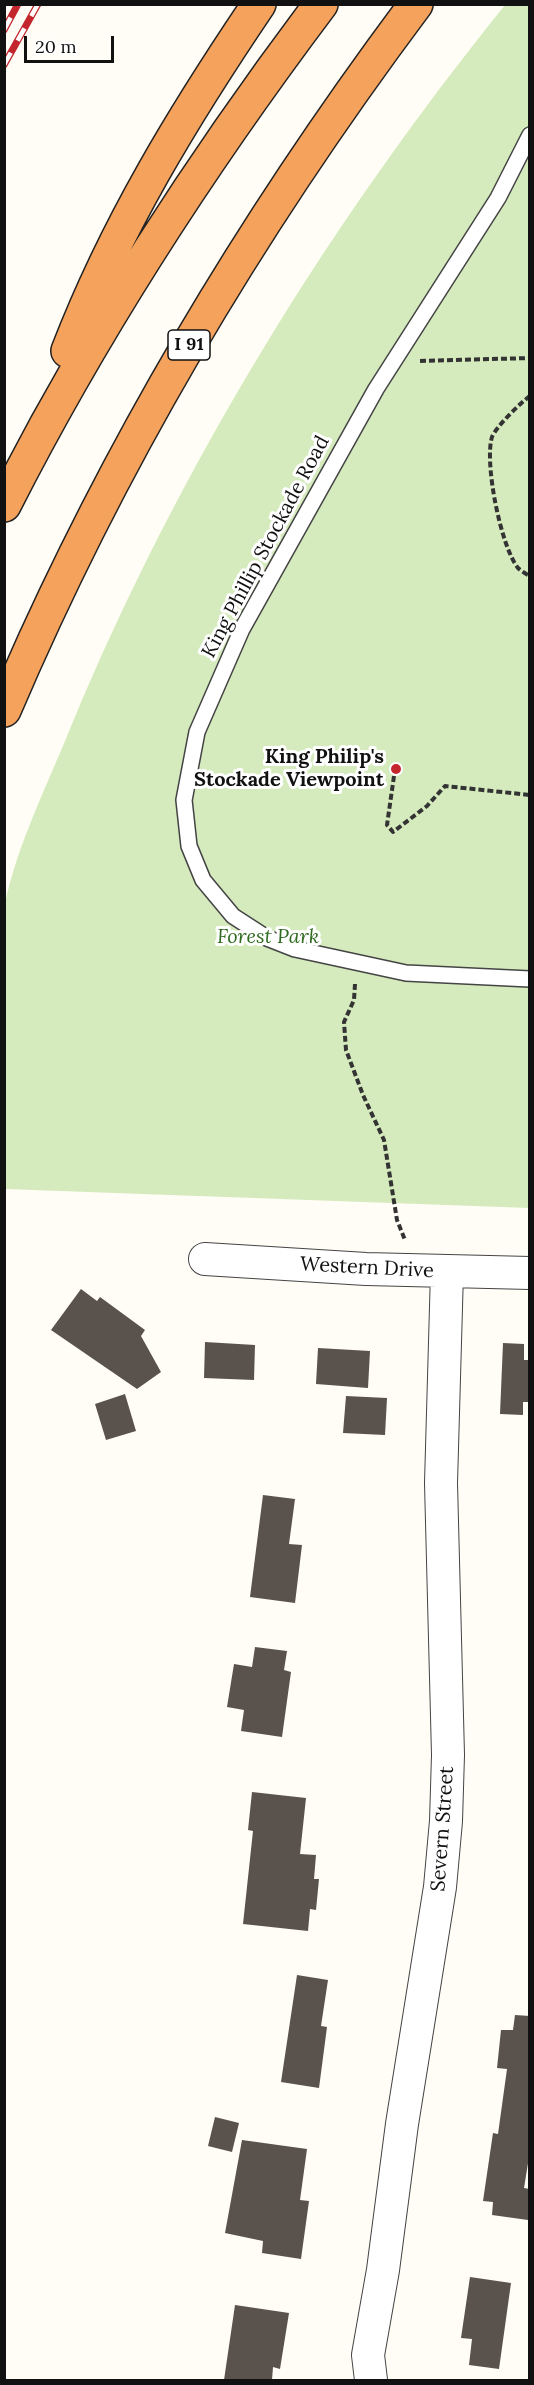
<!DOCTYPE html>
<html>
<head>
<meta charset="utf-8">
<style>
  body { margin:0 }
  #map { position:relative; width:534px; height:2385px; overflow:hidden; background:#fffdf5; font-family:Lora,serif }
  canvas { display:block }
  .frame { position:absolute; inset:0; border:6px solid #111; pointer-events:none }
  .scale { position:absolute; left:24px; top:36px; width:90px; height:27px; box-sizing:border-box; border:3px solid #111; border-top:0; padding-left:8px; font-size:18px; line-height:21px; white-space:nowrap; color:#111; -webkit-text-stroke:4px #fff; paint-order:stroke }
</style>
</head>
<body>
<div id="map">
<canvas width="534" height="2385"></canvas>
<div class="frame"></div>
<div class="scale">20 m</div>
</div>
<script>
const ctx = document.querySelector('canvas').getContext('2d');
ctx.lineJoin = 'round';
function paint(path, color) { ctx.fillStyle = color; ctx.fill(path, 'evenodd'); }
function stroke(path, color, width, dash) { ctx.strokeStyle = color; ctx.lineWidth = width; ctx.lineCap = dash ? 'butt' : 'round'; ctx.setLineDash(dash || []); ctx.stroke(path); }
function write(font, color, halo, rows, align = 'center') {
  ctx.font = font + ' Lora,serif'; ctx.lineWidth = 6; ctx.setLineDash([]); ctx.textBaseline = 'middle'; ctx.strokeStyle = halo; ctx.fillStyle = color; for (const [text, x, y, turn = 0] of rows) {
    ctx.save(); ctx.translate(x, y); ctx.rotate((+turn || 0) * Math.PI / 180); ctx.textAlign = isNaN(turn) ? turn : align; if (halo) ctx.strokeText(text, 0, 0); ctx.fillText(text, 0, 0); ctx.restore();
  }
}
const green = new Path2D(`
  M 505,5 L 529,5 L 529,1208 L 5,1189 C 5,1123 5,1057 5,990 C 5,963 0,931 5,904 C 16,847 50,779 72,724 C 180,465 329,223 505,5 Z`);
const building = new Path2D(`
  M 81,1289 L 97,1301 L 100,1297 L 145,1330 L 141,1336 L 161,1372 L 137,1389 L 51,1330 Z
  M 205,1342 L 255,1345 L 254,1380 L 204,1378 Z
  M 503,1343 L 524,1344 L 524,1360 L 530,1360 L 530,1402 L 523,1402 L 523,1415 L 500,1414 Z
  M 318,1348 L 370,1351 L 368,1388 L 316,1384 Z
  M 125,1394 L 136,1431 L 106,1440 L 95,1404 Z
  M 346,1396 L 387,1398 L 385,1435 L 343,1433 Z
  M 263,1495 L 295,1499 L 289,1544 L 302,1545 L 295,1603 L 250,1597 Z
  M 255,1647 L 287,1651 L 284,1670 L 291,1672 L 282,1737 L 241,1731 L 244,1710 L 227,1707 L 234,1664 L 252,1667 Z
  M 252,1792 L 306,1798 L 300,1854 L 316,1855 L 314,1879 L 319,1879 L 316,1910 L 310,1909 L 308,1931 L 243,1924 L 253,1831 L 248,1830 Z
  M 297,1975 L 328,1980 L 321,2026 L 327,2027 L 319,2088 L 281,2082 Z
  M 515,2015 L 530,2016 L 530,2151 L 524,2188 L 530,2189 L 528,2220 L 492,2215 L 493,2202 L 483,2201 L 493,2133 L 498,2134 L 507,2069 L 497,2068 L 501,2030 L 513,2030 Z
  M 215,2117 L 239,2123 L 232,2152 L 208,2146 Z
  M 242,2140 L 307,2149 L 300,2200 L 309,2201 L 301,2259 L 262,2253 L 263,2241 L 225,2233 Z
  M 470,2277 L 511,2283 L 499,2369 L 469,2365 L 472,2339 L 461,2338 Z
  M 235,2305 L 289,2313 L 280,2369 L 273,2367 L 272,2380 L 224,2380 Z`);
const path = new Path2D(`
  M 420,361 L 530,358
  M 530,396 C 520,403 496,427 492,437 C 484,463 501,547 518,568 C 521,571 526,574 530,576
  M 394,776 L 387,825 L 393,832 L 427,806 L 445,786 L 530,795
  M 355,984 L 354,1000 L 344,1022 L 346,1050 L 363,1095 L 384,1140 L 397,1220 L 405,1240`);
const service = new Path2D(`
  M 530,135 L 498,198 L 376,389 L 242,629 L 197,732 L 184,800 L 189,846 L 203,880 L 233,916 L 267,938 L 295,949 L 406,973 L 530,979`);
const minor = new Path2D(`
  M 205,1259 L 366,1269 L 530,1273
  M 371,2380 L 368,2355 L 383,2270 L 402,2124 L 440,1887 L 446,1821 L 448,1755 L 441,1483 L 447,1272`);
const motorway = new Path2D(`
  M 68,351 C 116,226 184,115 259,4
  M 4,505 C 94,328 202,162 321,4
  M 4,710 C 111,459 252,223 416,4`);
const rail = new Path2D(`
  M 4,30 L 18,4
  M 4,65 L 38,4`);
const markers = [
  [396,769,6,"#c4262e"]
];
const shields = [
  [189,345,42]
];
const shieldNames = [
  ["I 91",189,345]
];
const streetNames = [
  ["King Phillip Stockade Road",266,547,-62],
  ["Western Drive",367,1268,3],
  ["Severn Street",443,1829,-86]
];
const poiNames = [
  ["King Philip's",384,757],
  ["Stockade Viewpoint",384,780]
];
const parkNames = [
  ["Forest Park",268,937]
];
paint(green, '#d5ebbd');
paint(building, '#5a524d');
stroke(service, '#444', 18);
stroke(minor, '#444', 34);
stroke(motorway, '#222', 36);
stroke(path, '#333', 4, [6, 3]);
stroke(service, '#fff', 15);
stroke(minor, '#fff', 32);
stroke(motorway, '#f5a25d', 33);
stroke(rail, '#c4262e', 7);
stroke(rail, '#fff', 4.5, [14]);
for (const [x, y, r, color] of markers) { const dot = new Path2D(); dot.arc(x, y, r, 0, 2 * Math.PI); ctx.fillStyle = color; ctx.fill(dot); stroke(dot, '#fff', 2); }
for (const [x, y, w] of shields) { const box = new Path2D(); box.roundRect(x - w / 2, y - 15, w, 30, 4.5); ctx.fillStyle = '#fff'; ctx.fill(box); stroke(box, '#111', 1.5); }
write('bold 18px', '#111', null, shieldNames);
write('20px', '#111', '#fff', streetNames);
write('bold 20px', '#111', '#fff', poiNames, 'right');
write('italic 20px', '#2f6b1f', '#fff', parkNames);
</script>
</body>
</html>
